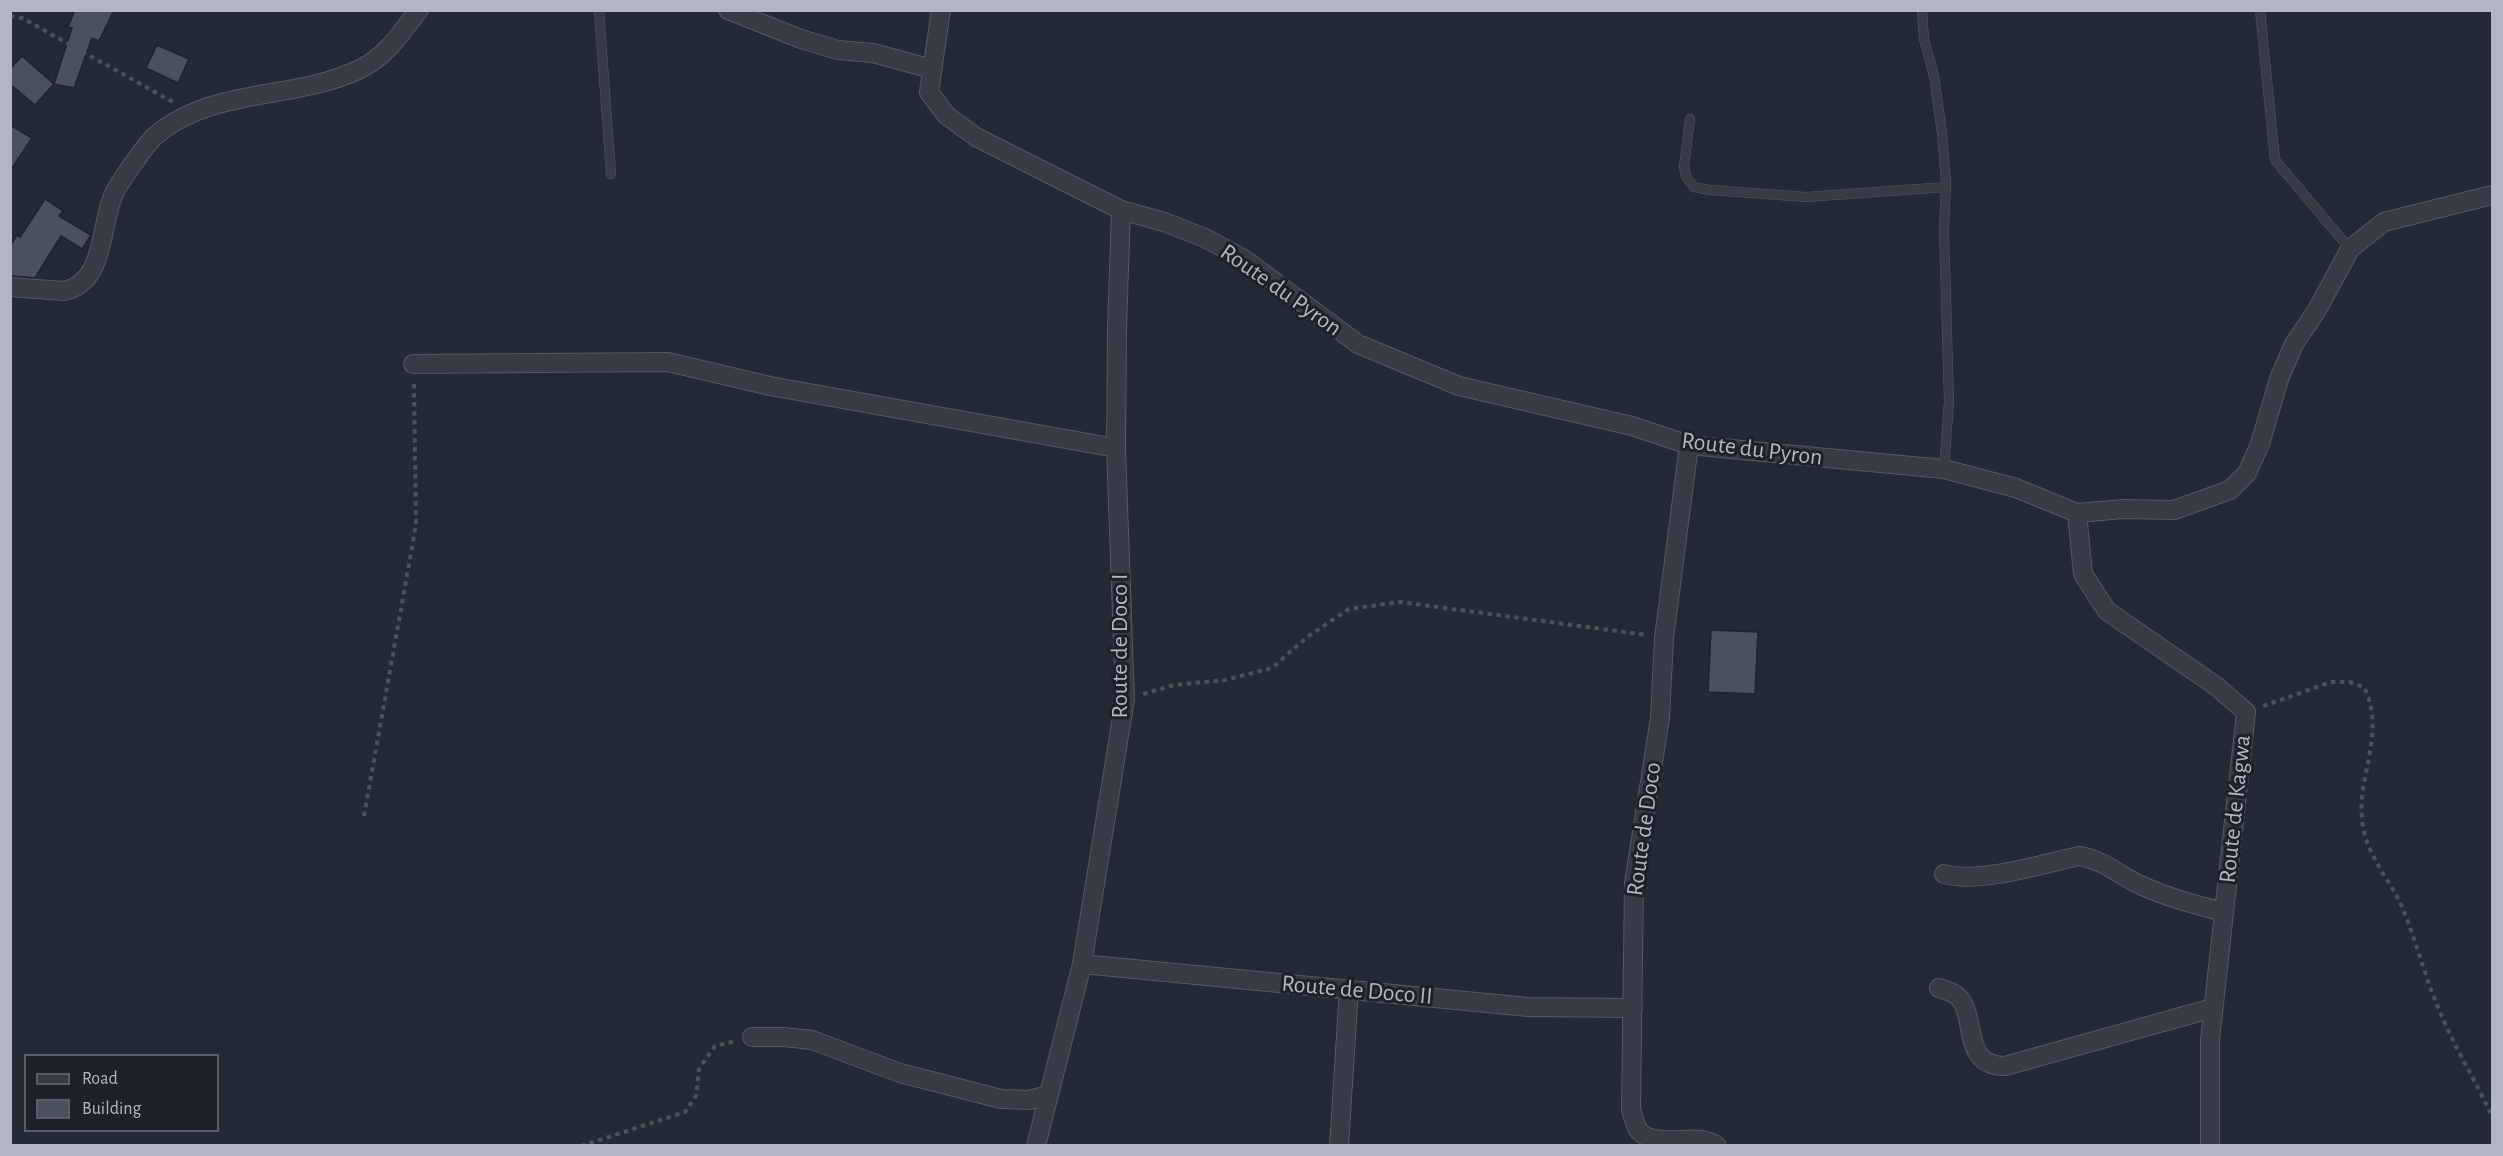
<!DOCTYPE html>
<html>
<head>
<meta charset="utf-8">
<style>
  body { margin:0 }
  #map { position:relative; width:2503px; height:1156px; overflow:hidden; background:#232935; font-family:"Alegreya Sans",sans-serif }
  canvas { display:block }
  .frame { position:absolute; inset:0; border:12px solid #b1b6c2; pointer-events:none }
  .legend { position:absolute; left:24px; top:1054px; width:195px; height:78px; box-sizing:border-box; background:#1c212a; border:2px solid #585d67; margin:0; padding:8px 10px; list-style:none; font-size:18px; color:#b1b6c2 }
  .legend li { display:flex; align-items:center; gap:12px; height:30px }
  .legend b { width:30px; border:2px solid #585d67 }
</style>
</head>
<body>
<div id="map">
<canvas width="2503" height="1156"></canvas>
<div class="frame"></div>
<ul class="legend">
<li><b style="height:8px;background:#363b46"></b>Road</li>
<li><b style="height:16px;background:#4a505e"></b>Building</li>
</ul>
</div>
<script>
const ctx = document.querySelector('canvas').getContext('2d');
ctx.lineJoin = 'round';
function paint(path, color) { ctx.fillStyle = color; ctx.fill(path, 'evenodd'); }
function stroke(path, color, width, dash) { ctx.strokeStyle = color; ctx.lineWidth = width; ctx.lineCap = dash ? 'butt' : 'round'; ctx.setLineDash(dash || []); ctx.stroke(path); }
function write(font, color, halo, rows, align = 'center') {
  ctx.font = font + ' "Alegreya Sans",sans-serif'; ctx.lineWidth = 6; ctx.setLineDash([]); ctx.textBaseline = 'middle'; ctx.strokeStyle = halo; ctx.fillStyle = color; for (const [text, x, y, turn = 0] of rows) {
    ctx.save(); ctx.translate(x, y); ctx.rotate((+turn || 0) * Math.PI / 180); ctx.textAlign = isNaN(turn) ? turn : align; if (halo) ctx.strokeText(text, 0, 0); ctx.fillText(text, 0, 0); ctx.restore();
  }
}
const building = new Path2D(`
  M 75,10 L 114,10 L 99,41 L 92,38 L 74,88 L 54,84 L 72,28 L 68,27 Z
  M 157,45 L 189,59 L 178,83 L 146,68 Z
  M 22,56 L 54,84 L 35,105 L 10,84 L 10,69 Z
  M 10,125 L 32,138 L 10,171 Z
  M 45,199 L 63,211 L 59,216 L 91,235 L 82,249 L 61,236 L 35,278 L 11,276 L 10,246 L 17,235 L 20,237 Z
  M 1711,630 L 1758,632 L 1755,694 L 1708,692 Z`);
const path = new Path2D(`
  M 10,16 L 22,18 L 173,102
  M 1143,694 L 1174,685 L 1225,680 L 1272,668 L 1307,637 L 1349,609 L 1400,602 L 1647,635
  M 2263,706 L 2331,682 L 2349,682 L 2364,687 C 2389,738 2350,785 2365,835 C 2372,861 2391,882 2402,907 C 2415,937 2422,967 2434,997 C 2448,1036 2474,1078 2492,1116
  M 364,816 L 416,525 L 414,383
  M 581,1146 L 685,1112 L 696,1096 L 699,1069 L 715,1046 L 736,1041`);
const service = new Path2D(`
  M 599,10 L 611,174
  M 1922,10 L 1924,39 L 1934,76 L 1942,133 L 1946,182 L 1944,231 L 1949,401 L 1944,469
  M 2260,10 L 2275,160 L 2350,249
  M 1690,119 L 1684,167 L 1686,177 L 1694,187 L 1710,190 L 1806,197 L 1946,187`);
const minor = new Path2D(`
  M 728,10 L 801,39 L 838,50 L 873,53 L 932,69
  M 941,10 L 929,92 L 946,115 L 976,137 L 1121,210 L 1164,222 L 1205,238 L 1244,259 L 1358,344 L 1459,386 L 1632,426 L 1689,445 L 1944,469 L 2016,488 L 2077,513 L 2124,509 L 2174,510 L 2230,490 L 2247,473 L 2260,444 L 2279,379 L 2294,344 L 2317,310 L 2350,249 L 2384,222 L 2492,195
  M 10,287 L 64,291 C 105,283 100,227 113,196 C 117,185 147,143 155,136 C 213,86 297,101 362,68 C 388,55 401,32 419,10
  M 413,364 L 668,362 L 770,386 L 1116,448
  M 1689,445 L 1664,638 L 1660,718 L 1634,883 L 1631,1109 C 1633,1115 1635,1126 1639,1131 C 1659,1151 1695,1130 1717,1146
  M 2077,513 L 2083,574 L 2107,611 L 2216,686 L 2246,712 L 2210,1040 L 2210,1146
  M 1944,874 C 1979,884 2042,864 2079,856 C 2100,859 2116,872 2134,882 C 2162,896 2193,904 2223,912
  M 1082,964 L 1528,1007 L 1633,1008
  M 1939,988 C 1945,990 1951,991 1956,995 C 1979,1013 1959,1066 2005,1066 L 2213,1008
  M 752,1037 L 784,1037 L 812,1040 L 900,1073 L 1001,1099 L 1029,1100 L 1048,1095
  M 1036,1146 L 1082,964 L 1125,699 L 1116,448 L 1117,328 L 1121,210
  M 1339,1146 L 1349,989`);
const streetNames = [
  ["Route du Pyron",1281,290,35],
  ["Route du Pyron",1752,449,7],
  ["Route de Doco I",1120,646,-90],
  ["Route de Kagwa",2235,809,-84],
  ["Route de Doco",1644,829,-82],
  ["Route de Doco II",1357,990,5]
];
paint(building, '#4a505e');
stroke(building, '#1e232c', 1.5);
stroke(service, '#545963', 10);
stroke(minor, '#545963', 20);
stroke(path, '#465458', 4, [4.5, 4.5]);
stroke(service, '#363b46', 9);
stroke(minor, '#363b46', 18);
write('24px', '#b1b6c2', '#1c212a', streetNames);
</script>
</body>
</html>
